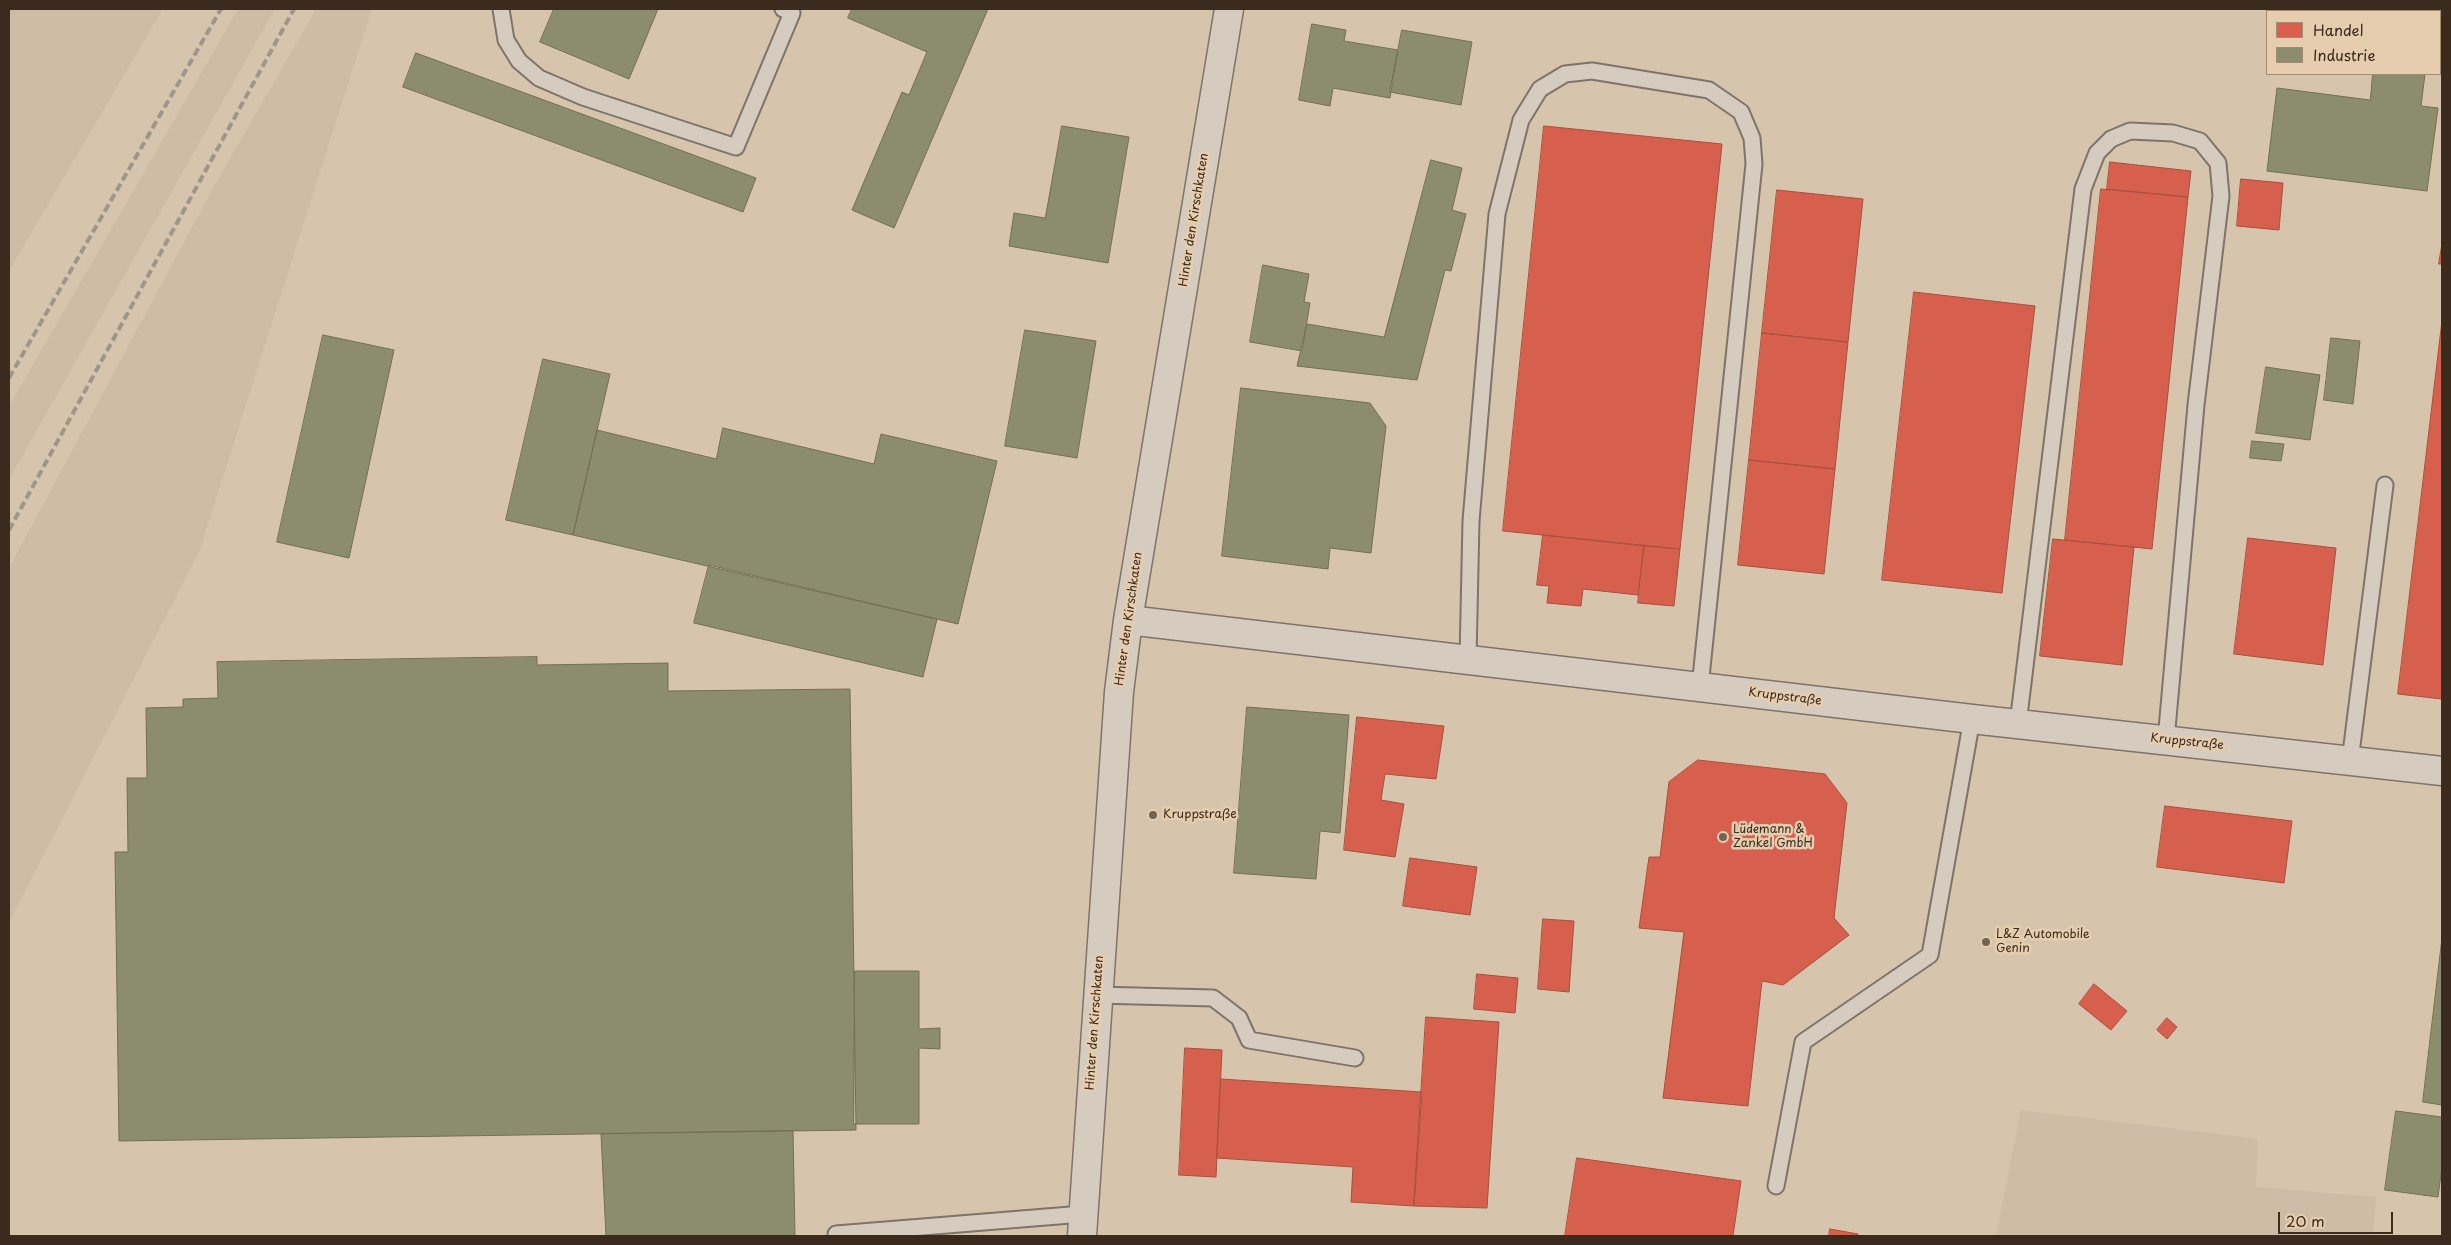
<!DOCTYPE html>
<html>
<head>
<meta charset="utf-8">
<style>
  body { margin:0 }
  #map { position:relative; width:2451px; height:1245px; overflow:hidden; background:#d9ccbb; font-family:"Playpen Sans",sans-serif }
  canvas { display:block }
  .frame { position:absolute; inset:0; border:10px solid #3b2a1e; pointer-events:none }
  .legend { position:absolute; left:2266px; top:10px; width:175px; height:65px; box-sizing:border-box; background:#e6cdae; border:1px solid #a28c74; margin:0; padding:6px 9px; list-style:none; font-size:15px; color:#3b2a1e }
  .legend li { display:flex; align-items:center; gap:10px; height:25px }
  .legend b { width:25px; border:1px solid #a28c74 }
  .scale { position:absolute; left:2278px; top:1212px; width:115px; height:22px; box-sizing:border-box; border:2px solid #3b2a1e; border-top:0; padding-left:6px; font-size:15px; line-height:18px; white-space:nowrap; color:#3b2a1e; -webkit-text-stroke:4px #e6cdae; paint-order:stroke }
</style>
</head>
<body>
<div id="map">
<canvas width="2451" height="1245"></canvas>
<div class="frame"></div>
<ul class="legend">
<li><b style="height:14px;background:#d6604d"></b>Handel</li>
<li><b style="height:14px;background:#8c8c6e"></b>Industrie</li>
</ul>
<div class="scale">20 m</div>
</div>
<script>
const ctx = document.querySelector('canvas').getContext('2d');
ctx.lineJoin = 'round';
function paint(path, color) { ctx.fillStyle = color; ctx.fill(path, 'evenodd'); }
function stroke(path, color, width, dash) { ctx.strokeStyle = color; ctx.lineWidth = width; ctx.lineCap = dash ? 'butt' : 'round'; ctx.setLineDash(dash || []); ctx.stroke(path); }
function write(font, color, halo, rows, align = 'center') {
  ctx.font = font + ' "Playpen Sans",sans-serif'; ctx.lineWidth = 5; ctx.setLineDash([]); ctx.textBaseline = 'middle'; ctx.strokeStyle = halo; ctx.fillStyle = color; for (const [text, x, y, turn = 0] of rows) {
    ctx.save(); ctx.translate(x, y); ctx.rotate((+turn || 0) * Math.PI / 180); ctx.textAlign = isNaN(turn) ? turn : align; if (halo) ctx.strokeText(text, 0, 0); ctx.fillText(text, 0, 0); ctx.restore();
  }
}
const built = new Path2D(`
  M 163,9 L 238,9 L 9,406 L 9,271 Z
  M 275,9 L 316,9 L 214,186 L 9,566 L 9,480 Z
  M 372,9 L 2442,9 L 2442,1236 L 9,1236 L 9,923 L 200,550 ZM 2267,11 L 2440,11 L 2440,74 L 2267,74 Z`);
const green = new Path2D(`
  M 9,9 L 163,9 L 9,271 Z
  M 238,9 L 275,9 L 9,480 L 9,406 Z
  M 316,9 L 372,9 L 200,550 L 9,923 L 9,567 L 214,186 Z
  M 2021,1110 L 2258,1139 L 2256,1187 L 2376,1197 L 2373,1236 L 1996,1236 Z`);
const shops = new Path2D(`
  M 1544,126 L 1722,144 L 1680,549 L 1503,531 Z
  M 2110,162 L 2191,171 L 2188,197 L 2107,189 Z
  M 2241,179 L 2283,183 L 2279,230 L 2237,226 Z
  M 2101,189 L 2188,197 L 2152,549 L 2065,540 Z
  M 1777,190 L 1863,199 L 1848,342 L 1762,333 Z
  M 2442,244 L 2442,264 L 2439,264 Z
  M 1914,292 L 2035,306 L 2002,593 L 1882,580 Z
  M 2442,321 L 2442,699 L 2398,694 Z
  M 1762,333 L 1848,342 L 1835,469 L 1749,460 Z
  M 1749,460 L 1835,469 L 1824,574 L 1738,565 Z
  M 1543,535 L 1644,546 L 1638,595 L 1583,589 L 1581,606 L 1547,603 L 1549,586 L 1537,585 Z
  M 2248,538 L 2336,548 L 2323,665 L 2234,654 Z
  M 2053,539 L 2134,547 L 2122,665 L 2040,656 Z
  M 1644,546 L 1680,549 L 1674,606 L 1638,603 Z
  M 1357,717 L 1444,726 L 1436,779 L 1385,774 L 1381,800 L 1404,804 L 1395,857 L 1344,850 Z
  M 1698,760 L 1825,774 L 1847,803 L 1834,918 L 1849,935 L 1783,985 L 1762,981 L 1748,1106 L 1663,1098 L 1684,932 L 1639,928 L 1649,857 L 1660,857 L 1669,782 Z
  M 2165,806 L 2292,821 L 2284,883 L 2157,867 Z
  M 1410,858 L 1477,867 L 1470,915 L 1403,906 Z
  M 1543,919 L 1574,921 L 1569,992 L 1538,989 Z
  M 1477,974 L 1518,978 L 1515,1013 L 1474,1009 Z
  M 2094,984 L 2127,1011 L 2111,1030 L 2079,1004 Z
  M 1426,1017 L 1499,1022 L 1487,1208 L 1414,1206 Z
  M 2167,1018 L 2177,1027 L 2167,1039 L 2157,1030 Z
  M 1185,1048 L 1222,1050 L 1216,1177 L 1179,1175 Z
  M 1221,1079 L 1422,1092 L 1414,1206 L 1351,1202 L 1353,1167 L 1217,1158 Z
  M 1577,1158 L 1741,1181 L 1733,1236 L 1565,1236 Z
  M 1830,1229 L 1858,1234 L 1858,1236 L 1829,1236 Z`);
const industry = new Path2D(`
  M 554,9 L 658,9 L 629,79 L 540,42 Z
  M 852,9 L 988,9 L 894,228 L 852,210 L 902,92 L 909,95 L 927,52 L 848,18 Z
  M 1312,24 L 1346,30 L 1344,41 L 1398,50 L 1390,98 L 1333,88 L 1330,106 L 1299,100 Z
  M 1402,30 L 1472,42 L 1461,105 L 1390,92 Z
  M 416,53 L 756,178 L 743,212 L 403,87 Z
  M 2373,74 L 2425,74 L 2421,106 L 2438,108 L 2427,191 L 2267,171 L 2277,88 L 2370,100 Z
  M 1062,126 L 1129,137 L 1108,263 L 1009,246 L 1014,213 L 1045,218 Z
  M 1431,160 L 1462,168 L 1452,210 L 1466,214 L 1451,271 L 1445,270 L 1417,380 L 1297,366 L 1307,324 L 1384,337 Z
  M 1263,265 L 1309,274 L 1304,302 L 1310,303 L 1302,351 L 1250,342 Z
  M 1025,330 L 1096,341 L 1077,458 L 1005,446 Z
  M 323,335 L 394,350 L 349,558 L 277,542 Z
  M 2331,338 L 2360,341 L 2353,404 L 2324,400 Z
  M 543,359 L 610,374 L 573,535 L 506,520 Z
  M 2266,367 L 2320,375 L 2310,440 L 2256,433 Z
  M 1241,388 L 1370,403 L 1386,426 L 1371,553 L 1330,548 L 1328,569 L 1222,556 Z
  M 723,428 L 874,464 L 881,434 L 997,461 L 958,624 L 573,535 L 597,430 L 716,459 Z
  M 2252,441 L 2284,444 L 2281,461 L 2250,458 Z
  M 709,565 L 937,619 L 923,677 L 694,623 Z
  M 537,657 L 537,665 L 668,663 L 668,691 L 850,689 L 856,1130 L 119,1141 L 115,852 L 128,852 L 127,778 L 147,778 L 146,708 L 183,707 L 183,699 L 218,698 L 217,662 Z
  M 1247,707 L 1349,715 L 1340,833 L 1320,831 L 1316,879 L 1234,873 Z
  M 2442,938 L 2442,1105 L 2423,1102 Z
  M 855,971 L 919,971 L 919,1029 L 940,1028 L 940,1049 L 919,1048 L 919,1124 L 854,1124 Z
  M 2396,1111 L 2442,1117 L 2442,1167 L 2438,1197 L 2385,1190 Z
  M 793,1131 L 795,1236 L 606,1236 L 601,1134 Z`);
const service = new Path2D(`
  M 501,9 L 506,40 L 519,61 L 539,78 L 583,97 L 736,147 L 792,13 L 783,9
  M 1468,659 L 1471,521 L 1497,214 L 1521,120 L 1540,89 L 1565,74 L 1592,71 L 1709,90 L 1741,112 L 1752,138 L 1754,164 L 1700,687
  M 2018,724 L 2083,189 L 2097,153 L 2111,139 L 2130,131 L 2173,133 L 2200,141 L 2218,163 L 2221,196 L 2196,405 L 2166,740
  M 2350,761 L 2385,485
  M 1097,995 L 1213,998 L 1239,1018 L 1249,1040 L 1355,1058
  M 1776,1186 L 1803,1042 L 1930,955 L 1972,719
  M 836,1234 L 1083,1214`);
const minor = new Path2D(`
  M 1128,620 L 1972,719 L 2442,771
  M 1082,1236 L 1119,692 L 1128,620 L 1229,9`);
const rail = new Path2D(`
  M 9,378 L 221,9
  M 9,530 L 294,9`);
const markers = [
  [1153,815,5,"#726355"],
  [1723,837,5,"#726355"],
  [1986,942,5,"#726355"]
];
const streetNames = [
  ["Hinter den Kirschkaten",1194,220,-81],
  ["Hinter den Kirschkaten",1129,619,-82],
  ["Kruppstraße",1785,697,7],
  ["Kruppstraße",2187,742,6],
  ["Hinter den Kirschkaten",1095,1023,-86]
];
const poiNames = [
  ["Kruppstraße",1163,815],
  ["Lüdemann &",1733,830],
  ["Zankel GmbH",1733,844],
  ["L&Z Automobile",1996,935],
  ["Genin",1996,949]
];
paint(built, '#d7c4ac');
paint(green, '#cfbca6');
paint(shops, '#d6604d');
stroke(shops, '#a8503f', 1);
paint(industry, '#8c8c6e');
stroke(industry, '#746f56', 1);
stroke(service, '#7d746a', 19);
stroke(minor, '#7d746a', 31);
stroke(service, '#d5cbbf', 15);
stroke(minor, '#d5cbbf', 28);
stroke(rail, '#9e958b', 4, [8, 4]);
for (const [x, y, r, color] of markers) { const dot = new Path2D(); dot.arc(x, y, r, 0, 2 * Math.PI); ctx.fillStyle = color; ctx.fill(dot); stroke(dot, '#e6cdae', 2); }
write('12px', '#3b2a1e', '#e6cdae', streetNames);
write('12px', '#3b2a1e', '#e6cdae', poiNames, 'left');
</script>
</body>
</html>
